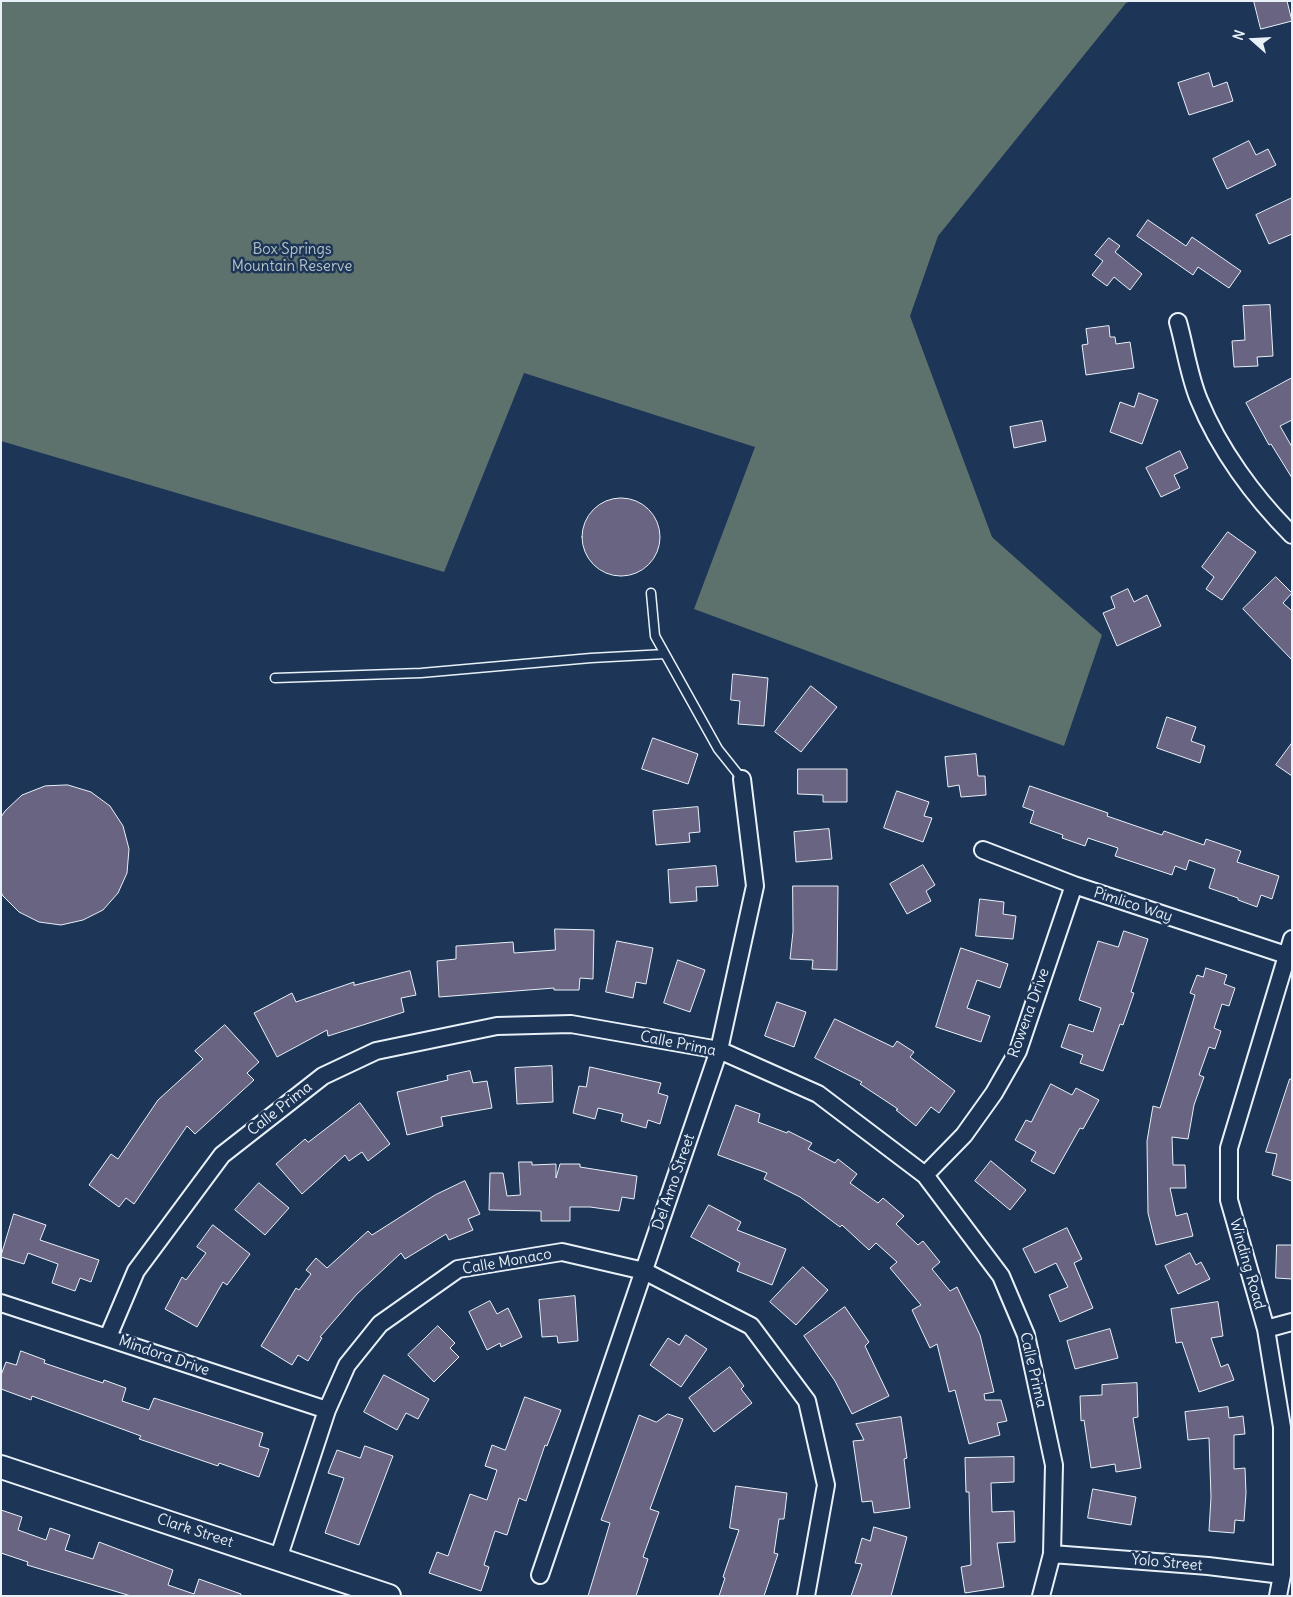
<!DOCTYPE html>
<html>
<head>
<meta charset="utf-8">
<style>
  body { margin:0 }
  #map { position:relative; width:1293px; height:1597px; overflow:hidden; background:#1d3557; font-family:Delius,sans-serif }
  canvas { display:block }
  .frame { position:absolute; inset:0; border:2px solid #e8f1f8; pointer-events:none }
  .north { position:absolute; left:1228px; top:15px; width:50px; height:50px; -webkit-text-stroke:4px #1d3557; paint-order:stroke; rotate:289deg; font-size:14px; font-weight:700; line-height:20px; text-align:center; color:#e8f1f8 }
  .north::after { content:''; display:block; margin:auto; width:18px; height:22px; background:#e8f1f8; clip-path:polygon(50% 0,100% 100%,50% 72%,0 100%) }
</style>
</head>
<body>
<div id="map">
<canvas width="1293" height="1597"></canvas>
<div class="frame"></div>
<div class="north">N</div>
</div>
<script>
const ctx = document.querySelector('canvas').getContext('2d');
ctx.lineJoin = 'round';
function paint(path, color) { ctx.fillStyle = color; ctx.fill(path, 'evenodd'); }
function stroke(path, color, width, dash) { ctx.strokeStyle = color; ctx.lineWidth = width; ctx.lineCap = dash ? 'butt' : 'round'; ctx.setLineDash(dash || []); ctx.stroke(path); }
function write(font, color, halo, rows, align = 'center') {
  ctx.font = font + ' Delius,sans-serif'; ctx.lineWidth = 5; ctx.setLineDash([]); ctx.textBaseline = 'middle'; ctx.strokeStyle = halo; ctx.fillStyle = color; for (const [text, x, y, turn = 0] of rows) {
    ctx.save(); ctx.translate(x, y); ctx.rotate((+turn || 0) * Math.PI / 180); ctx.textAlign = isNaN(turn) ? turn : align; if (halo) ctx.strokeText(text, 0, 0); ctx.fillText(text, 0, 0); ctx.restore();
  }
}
const green = new Path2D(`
  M 1,1 L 1131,1 L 1126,3 L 938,236 L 910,316 L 992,537 L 1102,635 L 1064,746 L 694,609 L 755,447 L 524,373 L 444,572 L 1,441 Z`);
const building = new Path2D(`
  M 1254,1 L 1287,1 L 1292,21 L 1261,29 Z
  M 1209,73 L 1213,87 L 1227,82 L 1233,101 L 1189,115 L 1178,83 Z
  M 1249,141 L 1256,155 L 1268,149 L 1276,165 L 1227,189 L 1213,159 Z
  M 1292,198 L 1292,234 L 1269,244 L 1256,215 Z
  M 1148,220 L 1186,246 L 1192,237 L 1241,271 L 1229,288 L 1198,267 L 1193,275 L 1137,236 Z
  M 1109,238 L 1120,246 L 1115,252 L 1142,274 L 1130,290 L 1114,277 L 1107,286 L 1092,275 L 1103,261 L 1095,255 Z
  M 1270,305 L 1273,356 L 1257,357 L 1258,366 L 1234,367 L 1232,341 L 1245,340 L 1243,306 Z
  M 1109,326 L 1110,337 L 1115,337 L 1116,344 L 1130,342 L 1134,368 L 1086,375 L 1082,345 L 1088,344 L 1086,329 Z
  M 1292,378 L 1292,420 L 1280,426 L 1292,447 L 1292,478 L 1271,444 L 1269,445 L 1246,403 Z
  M 1139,393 L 1158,400 L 1142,444 L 1110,432 L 1120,402 L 1134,407 Z
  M 1042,421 L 1046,441 L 1014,448 L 1010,427 Z
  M 1180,451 L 1188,468 L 1174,475 L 1180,488 L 1161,497 L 1146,468 Z
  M582 537a39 39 0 1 1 78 0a39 39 0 1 1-78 0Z
  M 1228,532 L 1256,552 L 1222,600 L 1206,589 L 1214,577 L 1202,567 Z
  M 1276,577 L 1292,593 L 1283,603 L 1292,611 L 1292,660 L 1243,609 Z
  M 1128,589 L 1134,602 L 1147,595 L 1161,626 L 1117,646 L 1103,613 L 1115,608 L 1111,597 Z
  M 733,674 L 768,678 L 764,726 L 738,724 L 740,701 L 731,700 Z
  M 811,686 L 837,707 L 801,752 L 775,732 Z
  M 1167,717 L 1196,727 L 1191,741 L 1205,746 L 1200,763 L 1157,748 Z
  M 653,738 L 698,754 L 688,784 L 642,769 Z
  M 1292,743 L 1292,776 L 1276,765 Z
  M 976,754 L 978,776 L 985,776 L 986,795 L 961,797 L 959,785 L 948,787 L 945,757 Z
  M 798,769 L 847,769 L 847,802 L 823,802 L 823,795 L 798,794 Z
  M 68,785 L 91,792 L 110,806 L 123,826 L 129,849 L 127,873 L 118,893 L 103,910 L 83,920 L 61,925 L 39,922 L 19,912 L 3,896 L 1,892 L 1,817 L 5,811 L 22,795 L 45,786 Z
  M 1030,786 L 1108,813 L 1107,816 L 1162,835 L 1164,831 L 1204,845 L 1206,839 L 1241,851 L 1237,862 L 1279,876 L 1272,899 L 1261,895 L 1257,907 L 1238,900 L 1238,898 L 1209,888 L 1215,869 L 1189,860 L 1186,870 L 1175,866 L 1172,875 L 1115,856 L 1118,848 L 1088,838 L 1085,846 L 1062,838 L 1063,835 L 1030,823 L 1034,811 L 1023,807 Z
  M 897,791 L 929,802 L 924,816 L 932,818 L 923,842 L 884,828 Z
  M 698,807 L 700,832 L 689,833 L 690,842 L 656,845 L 653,811 Z
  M 829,829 L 832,859 L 796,862 L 794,832 Z
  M 923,865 L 935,885 L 926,891 L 931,901 L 907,914 L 890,884 Z
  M 716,866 L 718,886 L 696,887 L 697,901 L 670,903 L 668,870 Z
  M 793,886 L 838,886 L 837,970 L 812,969 L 813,960 L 790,959 L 793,932 Z
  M 980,899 L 1004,902 L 1003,914 L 1016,916 L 1013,939 L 976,936 Z
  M 555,929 L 594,930 L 593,979 L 580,978 L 579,990 L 554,990 L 554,988 L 439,997 L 437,961 L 456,959 L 456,946 L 513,942 L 514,953 L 555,950 Z
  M 1124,931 L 1148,939 L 1131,992 L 1134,993 L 1123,1025 L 1120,1024 L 1103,1071 L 1080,1063 L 1083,1055 L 1061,1047 L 1069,1024 L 1093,1032 L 1101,1008 L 1079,1000 L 1098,941 L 1118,947 Z
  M 617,941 L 653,948 L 646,984 L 636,982 L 633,998 L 606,992 Z
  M 961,948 L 1008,964 L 1000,988 L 977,980 L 967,1008 L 990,1016 L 981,1042 L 936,1027 Z
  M 678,960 L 705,970 L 690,1012 L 664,1003 Z
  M 1206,968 L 1227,975 L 1224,984 L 1235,988 L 1229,1006 L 1222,1004 L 1214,1028 L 1221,1031 L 1215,1049 L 1209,1047 L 1199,1075 L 1204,1077 L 1194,1105 L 1188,1139 L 1172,1137 L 1173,1165 L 1185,1165 L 1186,1188 L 1170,1188 L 1176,1216 L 1187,1213 L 1193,1236 L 1156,1245 L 1148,1213 L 1147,1141 L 1153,1106 L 1160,1108 L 1195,995 L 1190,993 L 1197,975 L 1203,977 Z
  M 410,971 L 416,995 L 401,998 L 404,1012 L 328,1036 L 327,1030 L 277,1057 L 254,1013 L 292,993 L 296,1002 L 354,982 L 354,985 Z
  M 777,1002 L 806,1012 L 794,1047 L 765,1036 Z
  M 835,1019 L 893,1047 L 897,1041 L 914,1052 L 910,1057 L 955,1091 L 939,1113 L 931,1107 L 916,1126 L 896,1110 L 898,1109 L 860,1084 L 862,1082 L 815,1058 Z
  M 225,1025 L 259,1062 L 247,1073 L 254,1080 L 195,1134 L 187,1126 L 134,1204 L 126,1198 L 119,1207 L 89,1185 L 111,1154 L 118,1159 L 158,1100 L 203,1059 L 195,1051 Z
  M 552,1066 L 553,1102 L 517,1104 L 515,1068 Z
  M 590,1067 L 661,1083 L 658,1093 L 668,1096 L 660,1124 L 648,1120 L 646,1128 L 621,1121 L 623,1114 L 598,1108 L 595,1119 L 573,1113 L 579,1086 L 586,1087 Z
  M 470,1071 L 473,1083 L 487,1081 L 492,1108 L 441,1117 L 443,1126 L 407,1135 L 397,1092 L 448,1080 L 447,1076 Z
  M 1290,1079 L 1292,1079 L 1292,1181 L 1272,1175 L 1277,1154 L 1266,1152 Z
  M 1051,1084 L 1072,1095 L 1076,1088 L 1099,1100 L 1083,1129 L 1080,1128 L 1054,1174 L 1031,1161 L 1036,1152 L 1015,1140 L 1026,1120 L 1031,1122 Z
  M 360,1103 L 390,1144 L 368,1161 L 362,1152 L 349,1161 L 345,1155 L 302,1194 L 276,1164 L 305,1139 L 308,1142 Z
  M 736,1105 L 760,1114 L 758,1122 L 787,1133 L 788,1131 L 812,1143 L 808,1149 L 835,1163 L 838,1159 L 857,1174 L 850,1183 L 878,1203 L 883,1198 L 904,1216 L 896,1224 L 918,1245 L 923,1241 L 940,1262 L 932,1269 L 950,1291 L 957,1287 L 980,1335 L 994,1392 L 984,1394 L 985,1400 L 1001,1400 L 1007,1421 L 997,1423 L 1000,1435 L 969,1444 L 955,1390 L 949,1392 L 937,1344 L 930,1348 L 912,1310 L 921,1305 L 890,1268 L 897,1262 L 876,1243 L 869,1250 L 842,1225 L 840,1227 L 800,1197 L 764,1179 L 767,1173 L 718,1155 Z
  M 991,1161 L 1026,1190 L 1010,1210 L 975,1181 Z
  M 519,1162 L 532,1162 L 532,1165 L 556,1164 L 556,1178 L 560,1164 L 580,1164 L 580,1167 L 637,1176 L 634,1199 L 622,1197 L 619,1211 L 590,1207 L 570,1207 L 570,1221 L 541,1221 L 541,1211 L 489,1210 L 490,1173 L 503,1173 L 507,1196 L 520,1195 Z
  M 465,1181 L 480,1214 L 468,1219 L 473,1230 L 449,1240 L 446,1234 L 405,1259 L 401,1253 L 357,1294 L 320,1337 L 322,1338 L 308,1361 L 298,1355 L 292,1365 L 261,1346 L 296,1288 L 299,1290 L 311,1274 L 306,1270 L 316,1258 L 327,1268 L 368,1231 L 372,1235 L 435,1195 Z
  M 259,1183 L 289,1208 L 265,1235 L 235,1210 Z
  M 709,1205 L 741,1222 L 737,1230 L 786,1249 L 772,1285 L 737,1271 L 740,1263 L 691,1237 Z
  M 14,1214 L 46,1225 L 40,1240 L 99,1260 L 91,1282 L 80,1278 L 75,1291 L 52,1283 L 58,1264 L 28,1253 L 24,1264 L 1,1257 Z
  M 213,1225 L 250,1254 L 227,1285 L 223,1282 L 197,1327 L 165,1309 L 182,1277 L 186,1280 L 206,1253 L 197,1247 Z
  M 1067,1228 L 1082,1259 L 1074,1263 L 1093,1308 L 1060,1322 L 1049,1295 L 1068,1287 L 1056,1263 L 1035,1273 L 1023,1249 Z
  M 1277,1245 L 1292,1245 L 1292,1279 L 1276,1278 Z
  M 1190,1253 L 1196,1265 L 1201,1262 L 1210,1279 L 1178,1294 L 1165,1266 Z
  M 803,1267 L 828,1290 L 796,1325 L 770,1302 Z
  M 575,1296 L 578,1341 L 558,1343 L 557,1336 L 542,1337 L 539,1300 Z
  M 490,1301 L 497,1314 L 508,1308 L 522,1337 L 501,1347 L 500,1343 L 487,1350 L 469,1312 Z
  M 1218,1302 L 1223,1336 L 1211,1338 L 1221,1367 L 1228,1364 L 1234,1380 L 1199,1392 L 1182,1342 L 1176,1343 L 1171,1309 Z
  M 845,1307 L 869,1342 L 865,1346 L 889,1396 L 852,1414 L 835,1381 L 804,1336 Z
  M 438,1326 L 455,1343 L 450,1348 L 459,1357 L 434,1382 L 408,1355 Z
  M 1110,1329 L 1118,1358 L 1075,1369 L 1067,1341 Z
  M 686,1335 L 707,1349 L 681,1387 L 650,1365 L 668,1338 L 679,1345 Z
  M 21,1351 L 45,1360 L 44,1363 L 103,1383 L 104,1380 L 126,1388 L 122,1401 L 149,1410 L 154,1398 L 263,1433 L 259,1446 L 269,1449 L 259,1477 L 219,1463 L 218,1466 L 139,1439 L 141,1436 L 32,1396 L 31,1400 L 1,1389 L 1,1375 L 6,1362 L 16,1365 Z
  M 730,1367 L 744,1386 L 741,1389 L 752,1403 L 714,1432 L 689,1398 Z
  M 384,1375 L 429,1399 L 418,1419 L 406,1413 L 397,1430 L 364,1412 Z
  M 1137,1383 L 1138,1417 L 1133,1418 L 1141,1468 L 1116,1472 L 1115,1464 L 1091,1468 L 1084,1420 L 1081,1421 L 1080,1396 L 1102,1395 L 1102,1385 Z
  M 525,1397 L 561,1410 L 547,1446 L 545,1445 L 526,1501 L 519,1498 L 507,1535 L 495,1531 L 484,1565 L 489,1567 L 481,1591 L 429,1573 L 437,1552 L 448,1556 L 470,1494 L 487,1500 L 497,1470 L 485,1466 L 492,1445 L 505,1450 Z
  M 1228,1407 L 1229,1418 L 1243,1416 L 1245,1434 L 1234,1435 L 1234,1469 L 1245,1468 L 1246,1493 L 1244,1521 L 1235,1520 L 1234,1533 L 1209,1531 L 1211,1497 L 1209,1438 L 1188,1440 L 1185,1412 Z
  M 668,1414 L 683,1419 L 650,1509 L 659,1512 L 643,1557 L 648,1559 L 636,1596 L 588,1596 L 610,1523 L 601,1520 L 639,1415 L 656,1422 Z
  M 901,1417 L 907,1458 L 904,1459 L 910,1508 L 874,1513 L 872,1501 L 862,1502 L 853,1441 L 864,1440 L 856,1424 Z
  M 365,1446 L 393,1456 L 359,1545 L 325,1533 L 344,1478 L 328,1473 L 337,1450 L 360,1458 Z
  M 1014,1457 L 1014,1482 L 991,1483 L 992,1512 L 1014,1511 L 1015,1542 L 997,1543 L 1004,1587 L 965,1593 L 961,1567 L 971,1565 L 969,1492 L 966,1492 L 965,1458 Z
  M 736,1486 L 787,1493 L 784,1519 L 779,1519 L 774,1553 L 778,1554 L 764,1596 L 719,1596 L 725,1578 L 723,1577 L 739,1530 L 730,1528 Z
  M 1093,1489 L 1136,1497 L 1131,1525 L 1088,1518 Z
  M 1,1510 L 22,1517 L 18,1530 L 46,1540 L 50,1528 L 70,1535 L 65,1550 L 93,1559 L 99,1542 L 173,1570 L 168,1585 L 194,1594 L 199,1579 L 241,1594 L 241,1596 L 131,1596 L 27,1565 L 28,1562 L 1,1553 Z
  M 874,1527 L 907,1537 L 891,1596 L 851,1596 L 862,1564 L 855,1563 L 862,1538 L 870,1541 Z`);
const lane = new Path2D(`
  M 651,593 L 655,636 L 718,749 L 742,779
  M 275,678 L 421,673 L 591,658 L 665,654`);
const street = new Path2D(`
  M 1178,322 C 1185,347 1189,376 1199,400 C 1219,449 1254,497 1292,535
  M 983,850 L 1074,885 L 1286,955
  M 925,1175 L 964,1135 L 994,1093 L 1018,1051 L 1074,885
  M 1,1303 L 327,1410
  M 1266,1329 L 1292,1322
  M 108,1337 L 136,1271 L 222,1155 L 323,1076 L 376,1051 L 497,1026 L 571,1024 L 719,1050 L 818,1094 L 925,1175 L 1001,1276 L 1026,1335 L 1054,1465 L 1052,1554 L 1041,1596
  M 1052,1554 L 1208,1566 L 1282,1575
  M 278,1559 L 327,1410 L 347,1365 L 380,1324 L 458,1269 L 562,1252 L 644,1271 L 751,1326 L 807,1401 L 826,1485 L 806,1596
  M 540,1575 L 719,1050 L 755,886 L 742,779
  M 1278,1596 L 1282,1575 L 1282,1427 L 1266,1329 L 1229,1200 L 1229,1148 L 1292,939`);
const secondary = new Path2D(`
  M 1,1467 L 389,1596`);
const parkNames = [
  ["Box Springs",292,250],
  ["Mountain Reserve",292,267]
];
const streetNames = [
  ["Pimlico Way",1133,905,18],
  ["Rowena Drive",1029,1013,-70],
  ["Calle Prima",678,1044,11],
  ["Calle Prima",280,1109,-38],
  ["Del Amo Street",674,1182,-71],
  ["Calle Monaco",507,1262,-10],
  ["Winding Road",1247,1264,74],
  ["Mindora Drive",164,1356,19],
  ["Calle Prima",1033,1370,77],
  ["Clark Street",195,1531,18],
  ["Yolo Street",1167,1563,5]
];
paint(green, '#5d726d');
paint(building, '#696481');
stroke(building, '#e8f1f8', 1);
stroke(lane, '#e8f1f8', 11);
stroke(street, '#e8f1f8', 20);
stroke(secondary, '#e8f1f8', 26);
stroke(lane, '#1d3557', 8);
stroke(street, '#1d3557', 16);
stroke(secondary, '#1d3557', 22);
write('15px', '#b7c5c7', '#1d3557', parkNames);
write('15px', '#e8f1f8', '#1d3557', streetNames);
</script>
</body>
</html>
